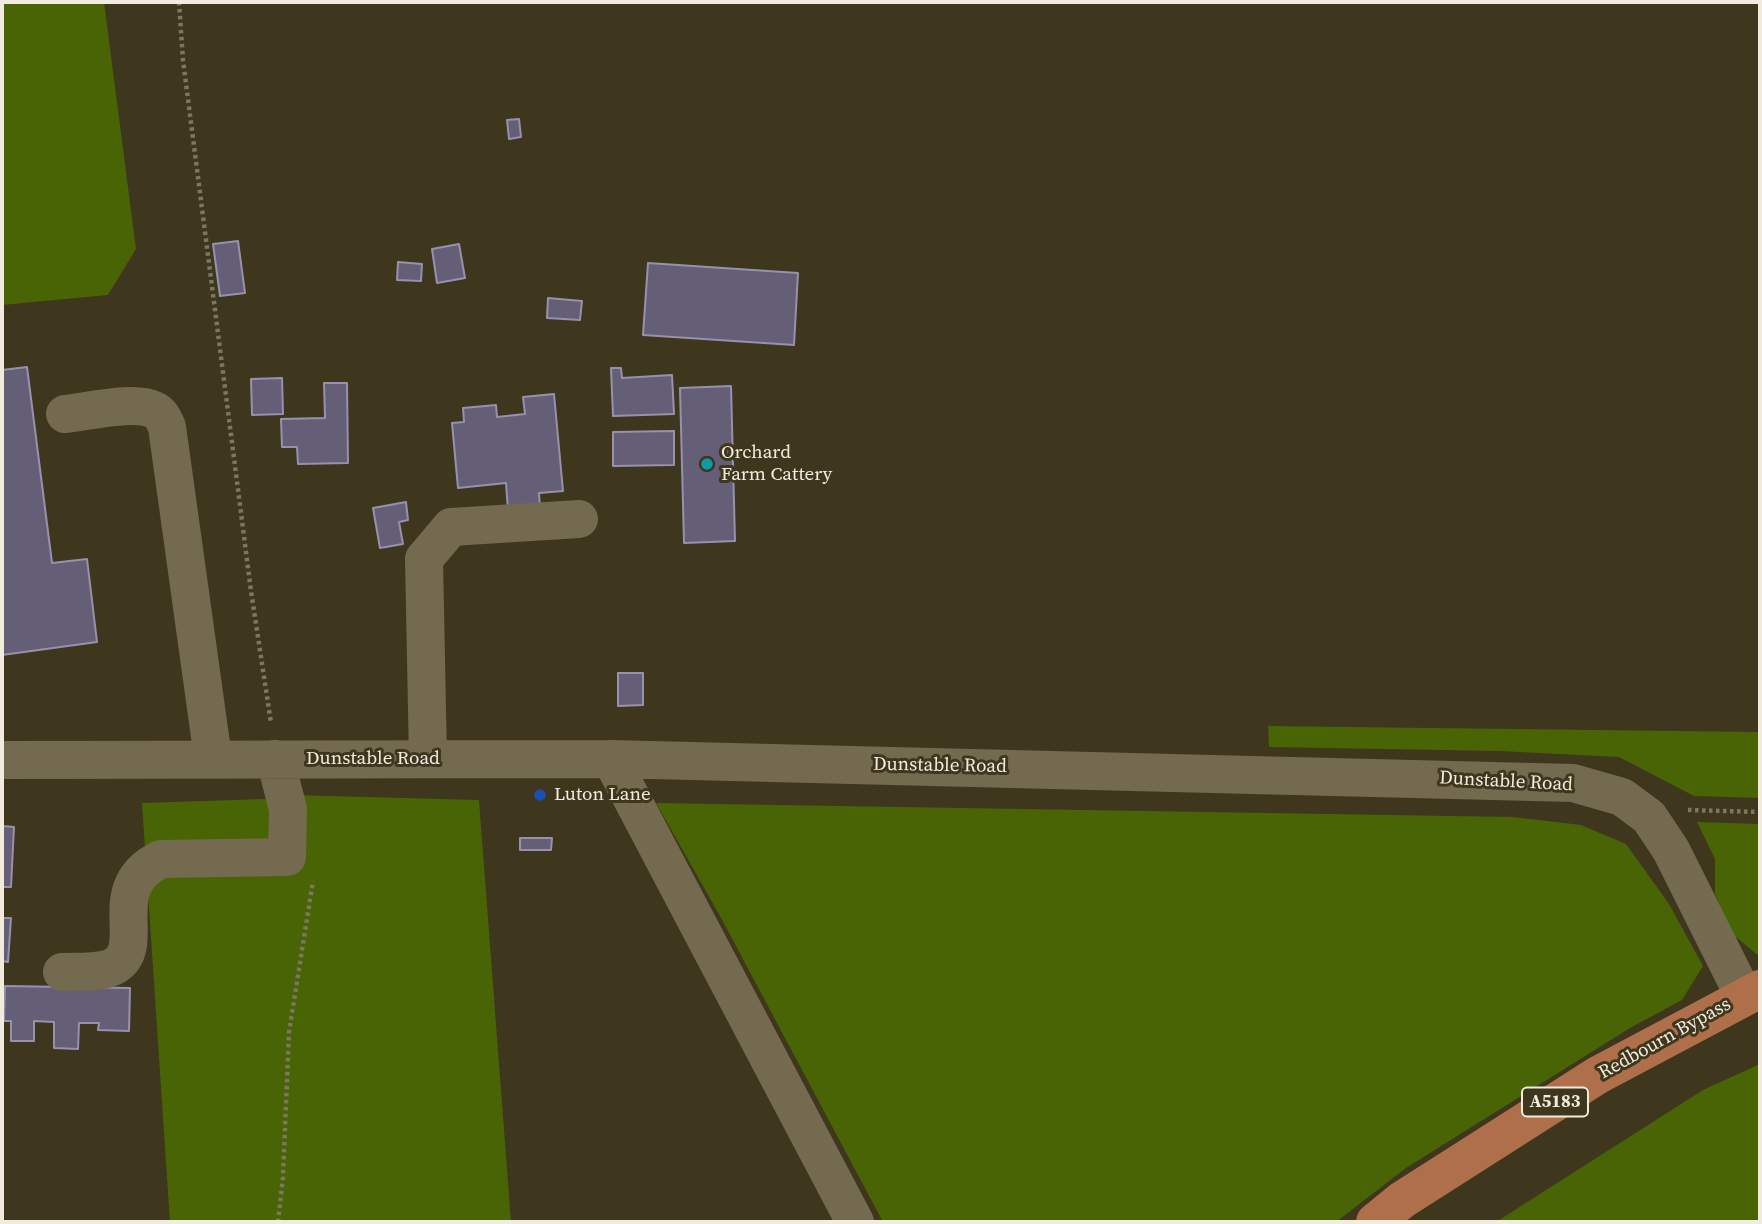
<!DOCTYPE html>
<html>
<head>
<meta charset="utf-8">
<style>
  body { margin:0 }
  #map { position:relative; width:1762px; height:1224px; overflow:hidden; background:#3f361e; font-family:"Source Serif 4",serif }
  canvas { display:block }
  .frame { position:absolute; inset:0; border:4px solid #f1ecde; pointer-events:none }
</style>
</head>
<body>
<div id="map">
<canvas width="1762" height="1224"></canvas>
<div class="frame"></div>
</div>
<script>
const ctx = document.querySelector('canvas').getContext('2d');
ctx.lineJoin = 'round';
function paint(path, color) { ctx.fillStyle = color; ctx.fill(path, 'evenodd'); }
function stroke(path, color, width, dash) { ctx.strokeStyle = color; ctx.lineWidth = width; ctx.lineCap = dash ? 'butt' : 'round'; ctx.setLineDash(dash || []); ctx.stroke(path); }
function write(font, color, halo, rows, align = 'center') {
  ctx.font = font + ' "Source Serif 4",serif'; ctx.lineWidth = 6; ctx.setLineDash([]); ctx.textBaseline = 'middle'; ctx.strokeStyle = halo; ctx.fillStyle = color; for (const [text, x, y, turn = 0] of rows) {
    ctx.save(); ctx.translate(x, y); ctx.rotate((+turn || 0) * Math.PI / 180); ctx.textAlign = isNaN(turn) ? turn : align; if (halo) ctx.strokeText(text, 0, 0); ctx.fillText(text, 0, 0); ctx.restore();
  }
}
const green = new Path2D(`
  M 2,2 L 104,2 L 136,249 L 108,295 L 2,305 Z
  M 1268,726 L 1760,732 L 1760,798 L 1694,796 L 1619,757 L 1499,751 L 1269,747 Z
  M 292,795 L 479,800 L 511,1222 L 170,1222 L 142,803 L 265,799 Z
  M 656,803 L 1513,817 L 1581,825 L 1626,844 L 1669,904 L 1703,966 L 1682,1000 L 1630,1028 L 1406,1168 L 1336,1222 L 883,1222 L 720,916 Z
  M 1697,822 L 1760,824 L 1760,957 L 1731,933 L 1715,894 L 1715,859 Z
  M 1760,1064 L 1760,1222 L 1496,1222 L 1703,1090 Z`);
const building = new Path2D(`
  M 519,119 L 521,137 L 509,139 L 507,120 Z
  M 238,241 L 245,293 L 220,296 L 213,244 Z
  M 459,244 L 465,278 L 437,283 L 432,249 Z
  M 398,262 L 422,264 L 421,281 L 397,280 Z
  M 648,263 L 798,273 L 794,345 L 643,335 Z
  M 548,298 L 582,301 L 580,320 L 547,318 Z
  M 27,367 L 52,563 L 87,559 L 97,642 L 2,655 L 2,370 Z
  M 611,368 L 621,368 L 622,378 L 672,375 L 674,414 L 613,416 Z
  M 282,378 L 283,414 L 252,415 L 251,379 Z
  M 324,383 L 347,383 L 348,463 L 298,464 L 297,447 L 282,447 L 281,419 L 325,418 Z
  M 731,386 L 735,541 L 684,543 L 680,388 Z
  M 554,394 L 563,491 L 539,493 L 540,508 L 508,511 L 506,483 L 458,488 L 452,423 L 464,422 L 463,408 L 496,405 L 497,417 L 525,414 L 523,397 Z
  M 674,431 L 674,465 L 613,466 L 613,432 Z
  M 406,502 L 408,520 L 399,522 L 403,544 L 380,548 L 373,508 Z
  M 618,673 L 643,673 L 643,705 L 618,706 Z
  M 2,826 L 14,827 L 11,887 L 2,887 Z
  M 520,838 L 552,838 L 551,850 L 520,850 Z
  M 2,918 L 11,918 L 8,962 L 2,961 Z
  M 5,986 L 130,988 L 129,1031 L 98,1030 L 99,1023 L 79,1023 L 78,1049 L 54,1048 L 54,1022 L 34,1021 L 34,1041 L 11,1041 L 11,1021 L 4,1021 Z`);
const path = new Path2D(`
  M 179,2 L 183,60 L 251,591 L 271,723
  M 1688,810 L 1760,812
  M 278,1222 L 283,1177 L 289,1032 L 313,881`);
const minor = new Path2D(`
  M 65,414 C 87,412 135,400 154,410 C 161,413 164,420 167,427 L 213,758
  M 428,759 L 424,559 L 451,527 L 579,519
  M 611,759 L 855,1222
  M 2,760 L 611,759 L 1573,783 L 1622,797 L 1649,817 L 1671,850 L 1744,996
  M 62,972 C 78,971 102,974 116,965 C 148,944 102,887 161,859 L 287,857 L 288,809 L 275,759`);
const major = new Path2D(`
  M 1375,1222 L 1402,1200 L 1598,1075 L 1760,989`);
const markers = [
  [707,464,7,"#0f9aa8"],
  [540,795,7,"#1a4fb4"]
];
const shields = [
  [1555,1102,66]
];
const shieldNames = [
  ["A5183",1555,1102]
];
const poiNames = [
  ["Orchard",721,453],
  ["Farm Cattery",721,475],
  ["Luton Lane",554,795]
];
const streetNames = [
  ["Dunstable Road",373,759],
  ["Dunstable Road",940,766,1],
  ["Dunstable Road",1506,782,3],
  ["Redbourn Bypass",1665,1039,-29]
];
paint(green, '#486405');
paint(building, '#645e77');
stroke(building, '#9891ad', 2);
stroke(path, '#7d7661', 4.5, [3.5, 3.5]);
stroke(minor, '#736a4f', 38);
stroke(major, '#b06f4b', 38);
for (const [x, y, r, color] of markers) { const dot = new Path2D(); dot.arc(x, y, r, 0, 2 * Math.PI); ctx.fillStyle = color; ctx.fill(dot); stroke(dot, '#3f361e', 2.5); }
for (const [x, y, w] of shields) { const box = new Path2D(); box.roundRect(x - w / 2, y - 14.5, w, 29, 5); ctx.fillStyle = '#3f361e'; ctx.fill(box); stroke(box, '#f1ecde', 2); }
write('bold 18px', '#f1ecde', null, shieldNames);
write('19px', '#f1ecde', '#3f361e', poiNames, 'left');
write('19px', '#f1ecde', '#3f361e', streetNames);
</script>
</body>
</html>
